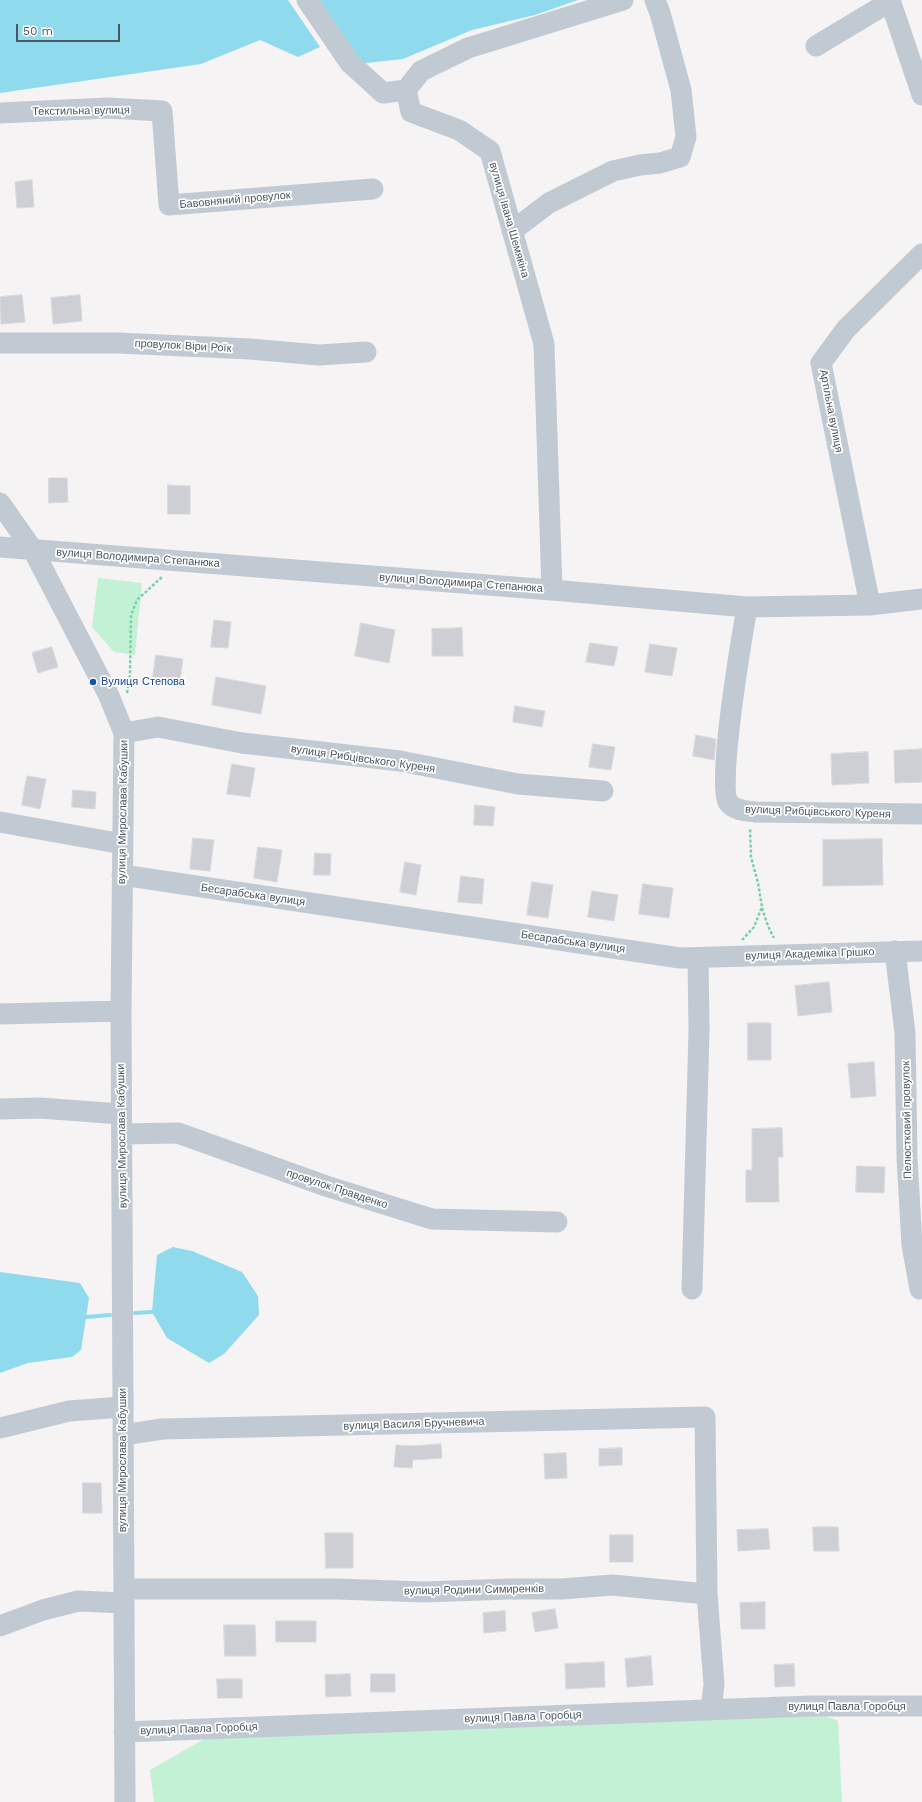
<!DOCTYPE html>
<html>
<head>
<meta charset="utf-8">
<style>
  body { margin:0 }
  #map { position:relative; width:922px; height:1802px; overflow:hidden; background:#f5f3f3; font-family:"Work Sans",sans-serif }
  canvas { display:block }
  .scale { position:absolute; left:16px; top:24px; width:104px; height:18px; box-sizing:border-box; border:2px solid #4a5661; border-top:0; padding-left:5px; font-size:12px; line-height:14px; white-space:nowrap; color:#4a5661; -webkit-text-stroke:3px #fff; paint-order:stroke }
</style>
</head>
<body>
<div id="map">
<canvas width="922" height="1802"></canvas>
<div class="scale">50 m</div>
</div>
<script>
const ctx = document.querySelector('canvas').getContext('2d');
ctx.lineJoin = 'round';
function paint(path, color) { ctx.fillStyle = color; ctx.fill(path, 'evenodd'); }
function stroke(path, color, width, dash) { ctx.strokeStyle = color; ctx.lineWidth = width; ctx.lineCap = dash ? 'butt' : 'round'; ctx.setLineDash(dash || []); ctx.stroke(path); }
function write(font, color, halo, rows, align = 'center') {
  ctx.font = font + ' "Work Sans",sans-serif'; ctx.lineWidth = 3.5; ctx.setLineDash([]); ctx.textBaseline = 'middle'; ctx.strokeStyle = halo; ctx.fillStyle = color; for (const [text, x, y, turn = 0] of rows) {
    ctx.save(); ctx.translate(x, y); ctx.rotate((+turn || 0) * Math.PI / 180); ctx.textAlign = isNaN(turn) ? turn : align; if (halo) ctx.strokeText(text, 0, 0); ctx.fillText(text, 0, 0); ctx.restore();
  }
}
const green = new Path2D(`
  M 98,578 L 142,583 L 135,655 L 114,652 L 92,627 Z
  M 812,1711 L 838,1721 L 842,1802 L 154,1802 L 150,1770 L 206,1738 Z`);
const water = new Path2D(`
  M 0,0 L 288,0 L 320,47 L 298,57 L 260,40 L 201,64 L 0,93 Z
  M 318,0 L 578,0 L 535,15 L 472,30 L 403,59 L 357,64 Z
  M 173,1247 L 192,1251 L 242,1272 L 258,1296 L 259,1315 L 224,1354 L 209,1363 L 167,1338 L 152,1312 L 157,1255 Z
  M 0,1272 L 80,1283 L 89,1298 L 81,1350 L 72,1357 L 28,1363 L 0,1373 Z`);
const stream = new Path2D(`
  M 135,1313 L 152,1312
  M 86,1317 L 110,1315`);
const building = new Path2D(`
  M 32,180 L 34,207 L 17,208 L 15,182 Z
  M 22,295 L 25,322 L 1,324 L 0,297 Z
  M 80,295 L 82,321 L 53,324 L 51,298 Z
  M 49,478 L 67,478 L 68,502 L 49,503 Z
  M 168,485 L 190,486 L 190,514 L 168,514 Z
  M 214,620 L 231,622 L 228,648 L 211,647 Z
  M 361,623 L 395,630 L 389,663 L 355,656 Z
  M 462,628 L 463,656 L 432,656 L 432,629 Z
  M 590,643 L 618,647 L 614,666 L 586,662 Z
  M 650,644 L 677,648 L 672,676 L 645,672 Z
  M 52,647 L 58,667 L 38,673 L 32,653 Z
  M 156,655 L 183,659 L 179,687 L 152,683 Z
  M 216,677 L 266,686 L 261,714 L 212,705 Z
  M 515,706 L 545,711 L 542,727 L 513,722 Z
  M 696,735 L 716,739 L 714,760 L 693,756 Z
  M 593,744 L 615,747 L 611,770 L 589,767 Z
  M 922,749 L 922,782 L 895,783 L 894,751 Z
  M 868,752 L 869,783 L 832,785 L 831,754 Z
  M 232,764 L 255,768 L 250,797 L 227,794 Z
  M 27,776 L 46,779 L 40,809 L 22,805 Z
  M 73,790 L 96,792 L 95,809 L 72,807 Z
  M 475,805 L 495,807 L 493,826 L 474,825 Z
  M 193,838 L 214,840 L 210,871 L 190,869 Z
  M 882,839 L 883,885 L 823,886 L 823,840 Z
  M 258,847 L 282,850 L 277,882 L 254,878 Z
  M 315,853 L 331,854 L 330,875 L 314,875 Z
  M 405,862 L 421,865 L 416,895 L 400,892 Z
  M 461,876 L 484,879 L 482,904 L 458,902 Z
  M 532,882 L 553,885 L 548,918 L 527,915 Z
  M 643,884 L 673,888 L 669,918 L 639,914 Z
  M 592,891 L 618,895 L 614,921 L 588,917 Z
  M 829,982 L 832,1012 L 798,1016 L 795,986 Z
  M 748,1023 L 771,1023 L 771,1060 L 748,1060 Z
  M 874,1062 L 876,1096 L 851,1098 L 848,1064 Z
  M 782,1128 L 783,1157 L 778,1157 L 779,1202 L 746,1202 L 746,1170 L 752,1170 L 752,1129 Z
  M 857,1166 L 885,1167 L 884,1193 L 856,1192 Z
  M 441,1444 L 442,1458 L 413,1460 L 412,1468 L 394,1467 L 396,1445 L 414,1446 Z
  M 622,1448 L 622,1465 L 599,1466 L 599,1449 Z
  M 566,1453 L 567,1478 L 545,1479 L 544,1454 Z
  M 83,1483 L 101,1483 L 102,1513 L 83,1513 Z
  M 813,1527 L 838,1527 L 839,1551 L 814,1551 Z
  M 768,1529 L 770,1549 L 738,1551 L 737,1530 Z
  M 325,1533 L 353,1533 L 353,1568 L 326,1568 Z
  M 610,1535 L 633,1535 L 633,1562 L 610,1562 Z
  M 765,1602 L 765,1629 L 741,1629 L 740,1603 Z
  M 555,1609 L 558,1628 L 535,1632 L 532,1613 Z
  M 505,1611 L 506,1631 L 484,1633 L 483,1613 Z
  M 276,1621 L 316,1621 L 316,1642 L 276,1642 Z
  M 224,1625 L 255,1625 L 256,1656 L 225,1656 Z
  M 651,1656 L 653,1685 L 627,1687 L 625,1659 Z
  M 604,1662 L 605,1687 L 566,1689 L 565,1664 Z
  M 794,1664 L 795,1686 L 775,1687 L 774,1665 Z
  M 350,1674 L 351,1696 L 326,1697 L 325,1675 Z
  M 371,1674 L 395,1674 L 395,1692 L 371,1692 Z
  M 217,1679 L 242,1679 L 242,1698 L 218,1698 Z`);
const path = new Path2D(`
  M 127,693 L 130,675 L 131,615 L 137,600 L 162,577
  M 762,908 L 768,926 L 774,938
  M 742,940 L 754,927 L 762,907 L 758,883 L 751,857 L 750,828`);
const minor = new Path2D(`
  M 307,0 L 350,63 L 383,93 L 406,90
  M 890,0 L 922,95
  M 816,46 L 891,1
  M 0,113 L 108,108 L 162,111 L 169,205 L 373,189
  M 512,231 L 549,203 L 613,171 L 640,165 L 660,163 L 680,157 L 686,137 L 681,90 L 660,13 L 655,0
  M 0,343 L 118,343 L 250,349 L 319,355 L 366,352
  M 0,503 L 33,550 L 109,696 L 124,733 L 121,1011 L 125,1802
  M 0,547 L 552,590 L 747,607 L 870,605 L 922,599
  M 552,590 L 544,344 L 490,151 L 459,130 L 411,112 L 406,90 L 421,71 L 468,48 L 623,0
  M 870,605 L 821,363 L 846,329 L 922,254
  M 747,607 C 742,636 717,784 728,802 C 734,811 747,811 756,812 L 922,814
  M 124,733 L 158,727 L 242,743 L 400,761 L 518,784 L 603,791
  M 0,822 L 123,844
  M 122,875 L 680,958 L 922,951
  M 895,951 L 905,1033 L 907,1158 L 912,1245 L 920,1289
  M 0,1014 L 121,1011
  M 0,1109 L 40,1108 L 121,1114
  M 122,1134 L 178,1133 L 326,1186 L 432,1219 L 557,1222
  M 692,1289 L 699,1030 L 698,958
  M 0,1428 L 69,1411 L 123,1407
  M 123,1435 L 162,1429 L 705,1417 L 707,1594
  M 124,1589 L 337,1589 L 424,1592 L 510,1589 L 562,1589 L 612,1585 L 707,1594 L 714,1684 L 711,1710
  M 0,1626 L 43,1610 L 78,1601 L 124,1603
  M 124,1732 L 811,1706 L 922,1706`);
const markers = [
  [93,682,4,"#1a4fb4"]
];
const streetNames = [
  ["Текстильна вулиця",81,111,-1],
  ["Бавовняний провулок",235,200,-5],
  ["вулиця Івана Шемякіна",509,220,74],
  ["провулок Віри Роїк",183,346,3],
  ["Артільна вулиця",831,411,79],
  ["вулиця Володимира Степанюка",138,558,4],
  ["вулиця Володимира Степанюка",461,583,4],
  ["вулиця Рибцівського Куреня",363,759,8],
  ["вулиця Мирослава Кабушки",123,812,-89],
  ["вулиця Рибцівського Куреня",818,812,2],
  ["Бесарабська вулиця",253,895,8],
  ["Бесарабська вулиця",573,942,8],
  ["вулиця Академіка Грішко",810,954,-2],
  ["Пелюстковий провулок",907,1120,-91],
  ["вулиця Мирослава Кабушки",122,1136,-91],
  ["провулок Правденко",337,1189,18],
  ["вулиця Василя Бручневича",414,1424,-2],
  ["вулиця Мирослава Кабушки",123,1460,-90],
  ["вулиця Родини Симиренків",474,1590,-1],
  ["вулиця Павла Горобця",847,1707],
  ["вулиця Павла Горобця",523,1717,-2],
  ["вулиця Павла Горобця",199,1729,-2]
];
const transitNames = [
  ["Вулиця Степова",101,682]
];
paint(green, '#c3f1d5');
paint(water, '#90daee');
stroke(stream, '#90daee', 4);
paint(building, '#cdcfd5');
stroke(building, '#d7d9de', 1);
stroke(path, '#7ad0a6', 2.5, [3, 2]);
stroke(minor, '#c1cad2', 21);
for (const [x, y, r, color] of markers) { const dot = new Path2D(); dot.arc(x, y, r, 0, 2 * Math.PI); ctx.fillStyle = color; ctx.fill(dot); stroke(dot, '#fff', 1.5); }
write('11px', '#4a5661', '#fff', streetNames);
write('11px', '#164399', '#fff', transitNames, 'left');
</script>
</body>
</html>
